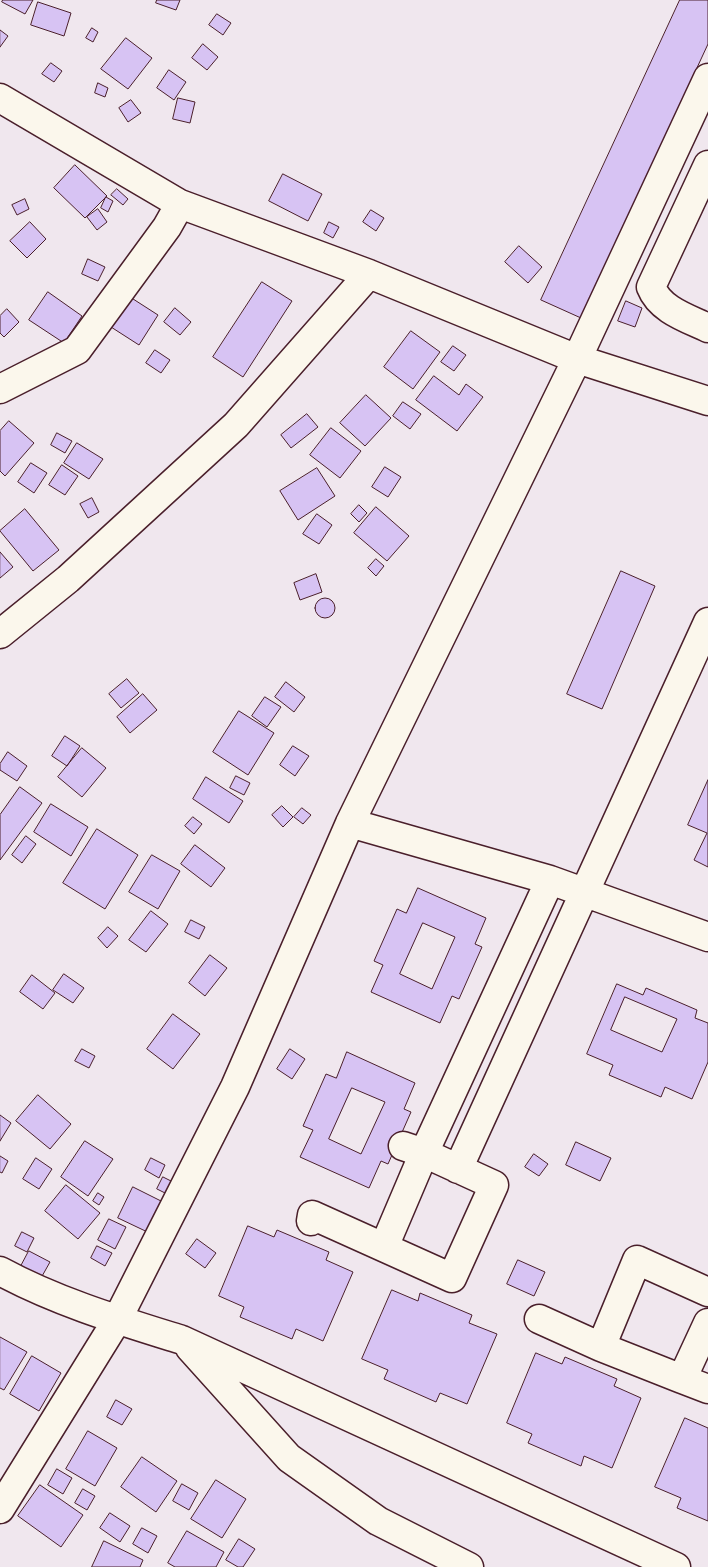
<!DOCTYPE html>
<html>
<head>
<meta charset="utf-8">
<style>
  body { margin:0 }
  canvas { display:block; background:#f0e7ee }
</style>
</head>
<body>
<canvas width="708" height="1567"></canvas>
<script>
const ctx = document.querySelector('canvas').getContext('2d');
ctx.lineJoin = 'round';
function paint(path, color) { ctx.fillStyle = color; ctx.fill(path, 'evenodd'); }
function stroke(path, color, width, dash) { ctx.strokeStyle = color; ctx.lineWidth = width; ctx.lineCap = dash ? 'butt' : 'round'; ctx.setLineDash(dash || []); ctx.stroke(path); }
const building = new Path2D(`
  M 3,0 L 33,0 L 25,14 L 2,2 Z
  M 157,0 L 180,0 L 176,10 L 156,3 Z
  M 680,0 L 708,0 L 708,44 L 581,318 L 541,300 Z
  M 38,2 L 71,13 L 64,36 L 31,25 Z
  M 217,14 L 231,23 L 223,35 L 209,25 Z
  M 92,28 L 98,32 L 93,42 L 86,38 Z
  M 0,30 L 8,36 L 0,47 Z
  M 126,38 L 152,58 L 128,89 L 101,69 Z
  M 203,44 L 218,57 L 207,70 L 192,58 Z
  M 51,63 L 62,71 L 54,82 L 42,74 Z
  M 169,70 L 186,82 L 174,100 L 157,88 Z
  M 98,83 L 108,88 L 105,97 L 95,93 Z
  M 178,98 L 195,102 L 190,123 L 173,119 Z
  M 131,100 L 141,113 L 128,122 L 119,108 Z
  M 75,165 L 107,196 L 85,218 L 54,188 Z
  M 283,174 L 322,194 L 308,221 L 269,201 Z
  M 117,189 L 128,199 L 123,205 L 111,195 Z
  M 106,197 L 113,201 L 108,212 L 101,208 Z
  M 25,199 L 29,209 L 17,215 L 12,205 Z
  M 98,209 L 107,222 L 97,230 L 87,217 Z
  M 371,210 L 384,218 L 376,231 L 363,222 Z
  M 30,222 L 46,239 L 27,258 L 10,241 Z
  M 329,222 L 339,227 L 333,238 L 324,233 Z
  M 519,246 L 542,267 L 528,283 L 505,262 Z
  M 88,259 L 105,267 L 98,281 L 82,274 Z
  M 262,282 L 292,301 L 243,377 L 213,357 Z
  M 48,292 L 82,316 L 64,343 L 29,320 Z
  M 130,297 L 158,315 L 139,345 L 111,327 Z
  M 626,301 L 642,308 L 635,327 L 618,321 Z
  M 175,308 L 191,322 L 180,335 L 164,322 Z
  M 7,309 L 19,322 L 4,337 L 0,333 L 0,316 Z
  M 411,331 L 440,352 L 413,389 L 384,367 Z
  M 453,346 L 466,355 L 454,371 L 441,362 Z
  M 155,350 L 170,360 L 161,373 L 146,363 Z
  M 434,376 L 459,395 L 466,384 L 483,397 L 457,431 L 416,400 Z
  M 366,395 L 391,418 L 365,446 L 340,423 Z
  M 403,402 L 421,414 L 410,429 L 393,416 Z
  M 307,414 L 318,427 L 291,448 L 281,435 Z
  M 9,421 L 34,443 L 5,476 L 0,471 L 0,431 Z
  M 331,428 L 361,451 L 340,478 L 310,455 Z
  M 57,433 L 72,441 L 65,453 L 51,445 Z
  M 77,443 L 103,459 L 89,479 L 64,463 Z
  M 31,463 L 47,473 L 34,493 L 18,482 Z
  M 62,465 L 78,476 L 65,495 L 49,485 Z
  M 385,467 L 401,477 L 388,497 L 372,487 Z
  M 317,468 L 335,496 L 298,520 L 280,491 Z
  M 92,498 L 99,512 L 88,518 L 80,504 Z
  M 359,505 L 367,513 L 359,522 L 351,514 Z
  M 376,507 L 409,536 L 387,561 L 354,533 Z
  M 25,509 L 59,550 L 33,571 L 0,531 Z
  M 317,514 L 332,525 L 319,544 L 303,534 Z
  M 0,552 L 13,567 L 0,578 Z
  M 376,559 L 384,566 L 376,576 L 368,568 Z
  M 621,571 L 655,586 L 602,709 L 567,694 Z
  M 316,574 L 322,592 L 300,600 L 294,583 Z
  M315 608a10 10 0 1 1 20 0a10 10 0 1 1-20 0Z
  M 127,679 L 139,693 L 121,708 L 109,694 Z
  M 286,682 L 305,697 L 294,712 L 275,697 Z
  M 143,694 L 157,710 L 130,733 L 117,717 Z
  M 265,697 L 281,707 L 267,727 L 252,716 Z
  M 239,711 L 274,733 L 248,775 L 213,752 Z
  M 65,736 L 80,746 L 67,766 L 52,756 Z
  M 293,746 L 309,756 L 295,776 L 280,765 Z
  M 82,748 L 106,768 L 82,797 L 58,777 Z
  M 8,752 L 27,766 L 17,781 L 0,770 L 0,764 Z
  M 236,776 L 250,783 L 244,795 L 230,788 Z
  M 206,777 L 243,801 L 229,823 L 193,799 Z
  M 708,780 L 708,867 L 694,860 L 707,833 L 688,825 Z
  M 20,787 L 42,803 L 0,860 L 0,815 Z
  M 51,804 L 88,827 L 71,856 L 34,832 Z
  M 282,806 L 293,817 L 283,827 L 272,815 Z
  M 302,808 L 311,815 L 303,824 L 294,817 Z
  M 193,817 L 202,824 L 194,834 L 185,826 Z
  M 97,829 L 138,855 L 105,909 L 63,883 Z
  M 26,836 L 36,844 L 22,863 L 12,855 Z
  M 195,845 L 225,868 L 211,887 L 181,864 Z
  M 152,855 L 180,871 L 158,909 L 129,892 Z
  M 418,888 L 486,918 L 475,944 L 482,947 L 459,999 L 452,996 L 440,1023 L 371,992 L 383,965 L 374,961 L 397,909 L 406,913 ZM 423,923 L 455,937 L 432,989 L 400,974 Z
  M 151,911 L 168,924 L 146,952 L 129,940 Z
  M 191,920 L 205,927 L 199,939 L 185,932 Z
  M 108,927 L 118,936 L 107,948 L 98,938 Z
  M 210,955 L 227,968 L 205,996 L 189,983 Z
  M 64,974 L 84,988 L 73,1003 L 53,990 Z
  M 32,975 L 55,993 L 43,1009 L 20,992 Z
  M 617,984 L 643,995 L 646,988 L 697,1010 L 695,1018 L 708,1023 L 708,1062 L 692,1099 L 665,1087 L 661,1097 L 609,1075 L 613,1065 L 587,1054 ZM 625,997 L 677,1019 L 662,1052 L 611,1030 Z
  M 173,1014 L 200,1034 L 173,1069 L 147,1049 Z
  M 82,1049 L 95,1056 L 89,1068 L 75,1061 Z
  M 290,1049 L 305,1059 L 292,1079 L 277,1069 Z
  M 347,1052 L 415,1083 L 404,1109 L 411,1112 L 388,1164 L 381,1161 L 369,1188 L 300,1157 L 313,1130 L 303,1126 L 326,1074 L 336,1078 ZM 352,1088 L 385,1102 L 361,1154 L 329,1139 Z
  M 38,1095 L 71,1124 L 50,1149 L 16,1121 Z
  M 0,1115 L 11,1123 L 0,1141 Z
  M 85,1141 L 113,1159 L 88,1196 L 61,1177 Z
  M 576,1142 L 611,1158 L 600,1181 L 566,1165 Z
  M 534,1154 L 548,1164 L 539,1176 L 525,1167 Z
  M 0,1156 L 8,1161 L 2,1173 L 0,1172 Z
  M 36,1158 L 52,1169 L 39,1189 L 23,1179 Z
  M 151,1158 L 165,1165 L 159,1178 L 145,1170 Z
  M 163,1177 L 177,1184 L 171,1196 L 157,1189 Z
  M 66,1185 L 100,1213 L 78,1239 L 45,1211 Z
  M 133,1187 L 173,1207 L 158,1237 L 118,1218 Z
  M 98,1193 L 104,1197 L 99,1205 L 93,1201 Z
  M 109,1219 L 126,1227 L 115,1249 L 98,1240 Z
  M 248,1226 L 274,1237 L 277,1230 L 329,1252 L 326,1260 L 353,1272 L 323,1341 L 296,1329 L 292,1339 L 240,1317 L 244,1307 L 219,1296 Z
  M 22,1232 L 34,1238 L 27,1252 L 15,1246 Z
  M 197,1239 L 216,1253 L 205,1268 L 186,1254 Z
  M 97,1246 L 112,1253 L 105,1266 L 91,1258 Z
  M 29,1251 L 50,1262 L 41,1278 L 20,1268 Z
  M 518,1260 L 545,1272 L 534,1296 L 507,1284 Z
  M 392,1290 L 418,1301 L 420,1293 L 472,1315 L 469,1323 L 497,1334 L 467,1404 L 440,1393 L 436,1402 L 384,1379 L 388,1370 L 362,1359 Z
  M 0,1337 L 27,1352 L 4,1390 L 0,1388 Z
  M 536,1353 L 562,1364 L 565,1357 L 617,1379 L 614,1386 L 641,1398 L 612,1468 L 584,1456 L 581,1466 L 528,1443 L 532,1434 L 507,1423 Z
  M 32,1356 L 61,1373 L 39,1411 L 10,1394 Z
  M 116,1400 L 132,1409 L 122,1425 L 107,1417 Z
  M 685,1418 L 708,1428 L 708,1521 L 677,1508 L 681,1498 L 655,1487 Z
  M 88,1431 L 117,1448 L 95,1486 L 66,1469 Z
  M 142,1457 L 177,1481 L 156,1512 L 121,1487 Z
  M 57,1469 L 72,1478 L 63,1494 L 48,1485 Z
  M 216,1480 L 246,1499 L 222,1538 L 191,1519 Z
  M 182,1484 L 198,1493 L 189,1510 L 173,1501 Z
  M 40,1485 L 83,1515 L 61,1547 L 18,1516 Z
  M 83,1489 L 95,1496 L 87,1510 L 75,1503 Z
  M 110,1513 L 130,1526 L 120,1542 L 100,1528 Z
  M 142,1528 L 157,1536 L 148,1553 L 133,1544 Z
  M 187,1531 L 224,1552 L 216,1567 L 175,1567 L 168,1563 Z
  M 239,1539 L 255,1549 L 243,1567 L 238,1567 L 226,1560 Z
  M 104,1541 L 143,1560 L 140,1567 L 92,1567 Z`);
const minor = new Path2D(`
  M 0,98 L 180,204 L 369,274 L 577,359 L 708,401
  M 708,165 L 651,287 C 660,310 687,318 708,328
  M 0,389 L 77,350 L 167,227 L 180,204
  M 0,634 L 68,579 L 236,425 L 369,274
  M 350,823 L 550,880 L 708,937
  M 403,1146 L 424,1153 L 550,880
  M 458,1169 L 708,622
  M 311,1221 L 312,1215 L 452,1278 L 494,1185 L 424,1153 L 384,1247
  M 0,1271 C 57,1302 121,1321 182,1340 L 676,1567
  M 539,1319 L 601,1347 L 637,1260 L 708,1292
  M 601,1347 L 682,1379 L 708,1323
  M 190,1348 L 289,1458 L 378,1521 L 469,1567
  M 682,1379 L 708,1389
  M 0,1509 L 117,1320 L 235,1087 L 350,823 L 577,359 L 708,78`);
paint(building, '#d7c3f3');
stroke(building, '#4a1f2b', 1);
stroke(minor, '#4a1f2b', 31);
stroke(minor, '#fbf7ec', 28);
</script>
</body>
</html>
